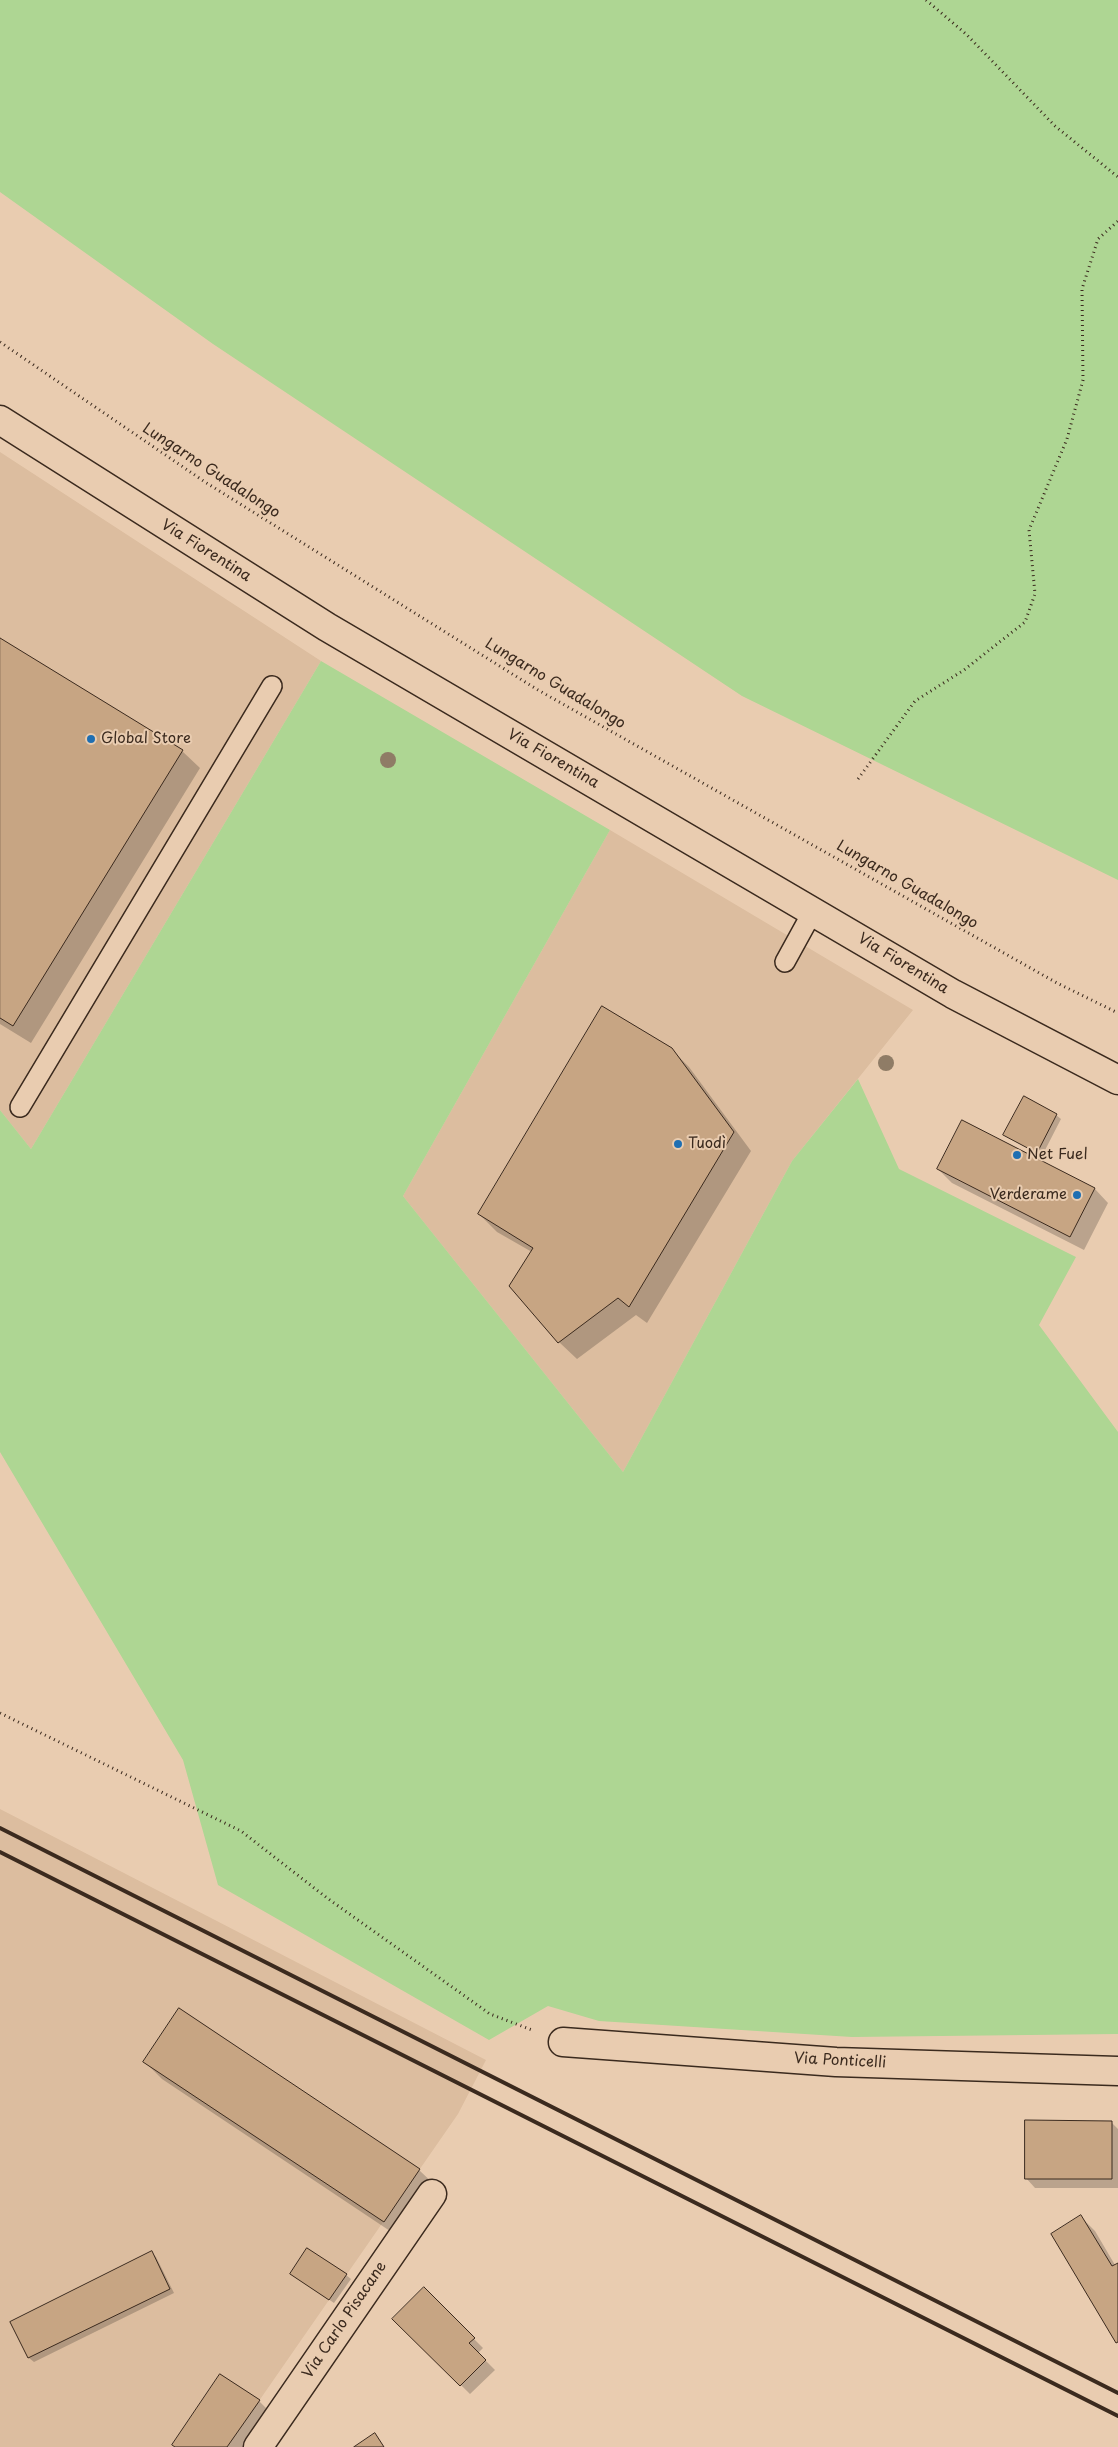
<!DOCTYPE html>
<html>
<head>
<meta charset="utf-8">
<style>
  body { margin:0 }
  canvas { display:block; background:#e9ccb0 }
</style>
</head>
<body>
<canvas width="1118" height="2447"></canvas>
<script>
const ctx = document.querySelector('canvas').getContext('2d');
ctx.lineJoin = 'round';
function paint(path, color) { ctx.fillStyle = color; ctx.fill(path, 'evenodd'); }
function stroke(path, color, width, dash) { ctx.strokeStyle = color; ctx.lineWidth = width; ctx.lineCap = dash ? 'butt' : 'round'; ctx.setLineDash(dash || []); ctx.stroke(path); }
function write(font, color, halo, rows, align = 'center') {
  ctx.font = font + ' "Playpen Sans",sans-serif'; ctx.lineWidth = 4; ctx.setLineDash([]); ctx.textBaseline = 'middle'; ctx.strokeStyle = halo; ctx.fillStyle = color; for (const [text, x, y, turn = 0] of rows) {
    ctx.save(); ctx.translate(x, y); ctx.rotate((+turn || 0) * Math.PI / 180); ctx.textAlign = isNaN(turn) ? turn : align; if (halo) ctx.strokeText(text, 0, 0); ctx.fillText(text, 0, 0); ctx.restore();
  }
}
const built = new Path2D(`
  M 0,452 L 321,661 L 31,1149 L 0,1110 Z
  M 610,830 L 913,1010 L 792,1161 L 623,1472 L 403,1196 Z
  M 0,1809 L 486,2060 L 458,2114 L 227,2447 L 0,2447 Z`);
const green = new Path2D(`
  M 0,0 L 1118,0 L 1118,880 L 742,696 L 213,344 L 0,192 Z
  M 321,661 L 610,830 L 403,1196 L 623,1472 L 792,1161 L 858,1079 L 899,1169 L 1076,1257 L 1039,1325 L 1118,1432 L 1118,2034 L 852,2037 L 599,2021 L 548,2006 L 489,2040 L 218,1885 L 183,1760 L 0,1452 L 0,1110 L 31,1149 Z`);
const shadow = new Path2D(`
  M 0,639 L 182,751 L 200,768 L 31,1043 L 0,1024 Z
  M 671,1049 L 689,1067 L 751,1151 L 647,1323 L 636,1315 L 577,1359 L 559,1342 L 532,1252 L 497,1232 L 479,1214 Z
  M 1056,1115 L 1061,1119 L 1042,1156 L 1005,1135 Z
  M 963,1121 L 1095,1189 L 1108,1203 L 1084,1250 L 952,1183 L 938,1169 Z
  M 144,2061 L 419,2170 L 437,2187 L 402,2239 L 162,2079 Z
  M 1111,2122 L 1118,2129 L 1118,2188 L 1035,2188 L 1026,2178 Z
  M 1081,2217 L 1095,2231 L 1115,2265 L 1118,2264 L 1118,2343 Z
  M 152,2253 L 156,2257 L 174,2293 L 34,2362 L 29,2358 L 12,2322 Z
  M 291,2274 L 346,2275 L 351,2279 L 334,2303 Z
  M 424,2289 L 483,2348 L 478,2353 L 495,2370 L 470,2394 L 394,2319 Z
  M 259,2401 L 268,2410 L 243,2447 L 176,2447 Z`);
const building = new Path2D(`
  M 0,638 L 183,750 L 13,1026 L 0,1018 Z
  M 602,1006 L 672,1048 L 734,1132 L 629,1307 L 618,1298 L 558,1343 L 509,1286 L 533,1248 L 478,1214 Z
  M 1024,1096 L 1057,1114 L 1037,1153 L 1003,1135 Z
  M 962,1120 L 1095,1188 L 1070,1237 L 937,1169 Z
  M 179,2008 L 420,2169 L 384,2222 L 143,2062 Z
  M 1025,2120 L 1112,2121 L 1112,2179 L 1025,2179 Z
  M 1081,2215 L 1112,2266 L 1118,2263 L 1118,2342 L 1116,2343 L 1051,2234 Z
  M 307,2248 L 347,2274 L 329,2300 L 290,2274 Z
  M 152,2251 L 170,2289 L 28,2358 L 10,2322 Z
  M 424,2287 L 475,2338 L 469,2343 L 486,2360 L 460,2386 L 392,2319 Z
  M 220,2374 L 260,2400 L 227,2447 L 175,2447 L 172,2445 Z
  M 375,2433 L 384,2447 L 354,2447 Z`);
const path = new Path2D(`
  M 926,0 L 966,34 L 1055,126 L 1118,177
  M 0,342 L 205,482 L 538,690 L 1057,983 L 1118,1013
  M 858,779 L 915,701 L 964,670 L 1025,622 L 1035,594 L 1029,530 L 1067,439 L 1083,380 L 1082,289 L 1098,239 L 1118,221
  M 0,1713 L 241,1831 L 327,1898 L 490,2014 L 532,2030`);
const service = new Path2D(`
  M 785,962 L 813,911
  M 20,1107 L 272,686`);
const minor = new Path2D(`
  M 563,2042 L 836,2062 L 1118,2071
  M 258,2447 L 432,2194`);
const secondary = new Path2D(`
  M 0,420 L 327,627 L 953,994 L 1118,1080`);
const rail = new Path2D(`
  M 0,1828 L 1118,2393
  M 0,1852 L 1118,2416`);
const trees = [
  [388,760],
  [886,1063]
];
const markers = [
  [91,739,5,"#1f6fb2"],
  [678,1144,5,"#1f6fb2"],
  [1017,1155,5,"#1f6fb2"],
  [1077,1195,5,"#1f6fb2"]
];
const streetNames = [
  ["Lungarno Guadalongo",211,471,33],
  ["Via Fiorentina",206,551,32],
  ["Lungarno Guadalongo",555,684,31],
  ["Via Fiorentina",553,759,30],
  ["Lungarno Guadalongo",907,885,30],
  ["Via Fiorentina",903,964,31],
  ["Via Ponticelli",840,2061,3],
  ["Via Carlo Pisacane",345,2320,-56]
];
const poiNames = [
  ["Global Store",101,739],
  ["Tuodì",688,1144],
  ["Net Fuel",1027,1155],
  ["Verderame",1067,1195,"right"]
];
paint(built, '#dcbd9f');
paint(green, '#aed693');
paint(shadow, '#0003');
paint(building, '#c7a583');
stroke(building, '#3b2a1e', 1);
stroke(service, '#3b2a1e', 22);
stroke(minor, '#3b2a1e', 31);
stroke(secondary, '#3b2a1e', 31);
stroke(path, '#3b2a1e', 3, [1, 4]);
stroke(service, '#e9ccb0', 19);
stroke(minor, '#e9ccb0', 28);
stroke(secondary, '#e9ccb0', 28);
stroke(rail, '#3b2a1e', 4);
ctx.fillStyle = '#8f7c66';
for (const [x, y] of trees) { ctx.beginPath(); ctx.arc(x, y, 8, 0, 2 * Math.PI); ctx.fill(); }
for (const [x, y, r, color] of markers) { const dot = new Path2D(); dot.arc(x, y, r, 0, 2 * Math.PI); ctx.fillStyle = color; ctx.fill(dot); stroke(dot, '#e9ccb0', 2); }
write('15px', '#3b2a1e', '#e9ccb0', streetNames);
write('15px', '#3b2a1e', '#e9ccb0', poiNames, 'left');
</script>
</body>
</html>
